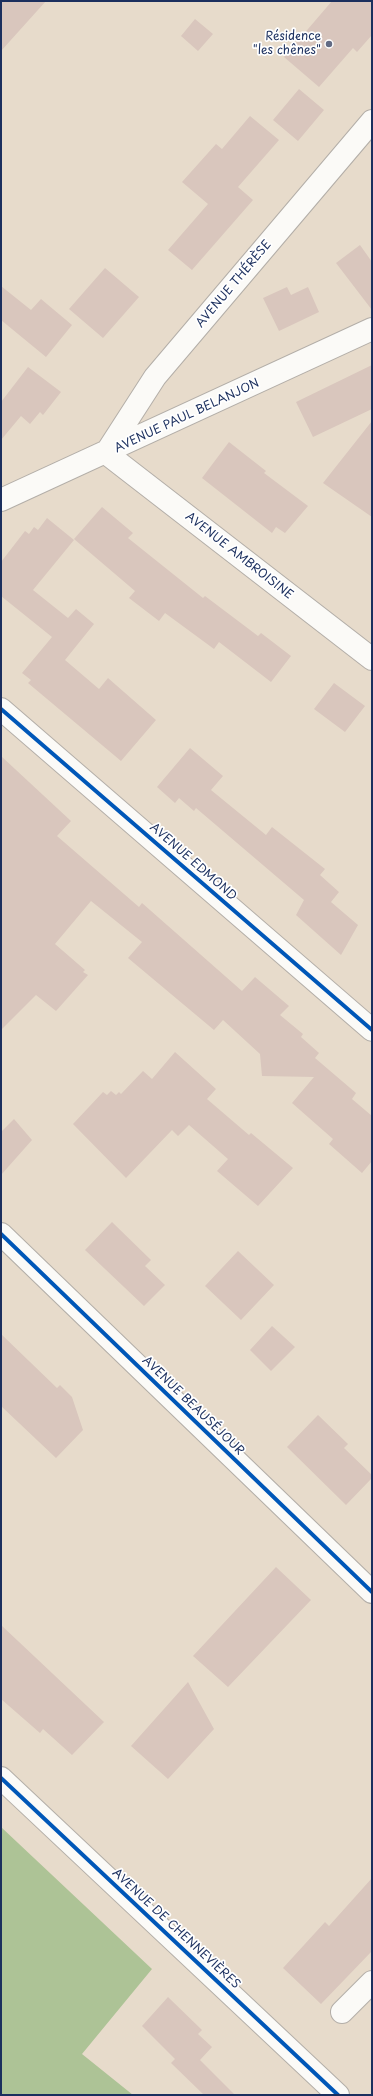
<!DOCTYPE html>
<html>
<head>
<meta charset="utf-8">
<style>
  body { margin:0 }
  #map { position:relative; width:373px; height:2096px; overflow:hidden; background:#e7dbcb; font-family:"Playpen Sans",sans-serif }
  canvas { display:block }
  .frame { position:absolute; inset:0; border:2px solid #1b2f5e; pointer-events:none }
</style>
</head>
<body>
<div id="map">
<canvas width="373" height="2096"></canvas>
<div class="frame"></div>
</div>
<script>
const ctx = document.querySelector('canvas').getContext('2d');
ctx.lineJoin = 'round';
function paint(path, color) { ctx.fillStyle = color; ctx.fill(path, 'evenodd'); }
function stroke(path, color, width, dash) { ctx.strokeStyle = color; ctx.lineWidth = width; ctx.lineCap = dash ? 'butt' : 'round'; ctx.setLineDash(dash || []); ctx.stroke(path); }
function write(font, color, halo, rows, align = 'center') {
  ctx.font = font + ' "Playpen Sans",sans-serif'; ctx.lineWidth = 3.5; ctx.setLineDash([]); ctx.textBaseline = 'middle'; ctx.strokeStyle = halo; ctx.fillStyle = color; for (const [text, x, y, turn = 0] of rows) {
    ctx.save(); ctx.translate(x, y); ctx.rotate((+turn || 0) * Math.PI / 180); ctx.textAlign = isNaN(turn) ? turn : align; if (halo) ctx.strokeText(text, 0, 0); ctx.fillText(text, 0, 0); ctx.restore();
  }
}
const forest = new Path2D(`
  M 1,1827 L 152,1969 L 82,2054 L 133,2095 L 1,2095 Z`);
const building = new Path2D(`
  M 1,1 L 46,1 L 1,51 Z
  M 332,1 L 372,1 L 372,35 L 357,52 L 353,48 L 319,87 L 284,57 Z
  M 195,19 L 213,34 L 198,51 L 181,36 Z
  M 299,89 L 324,110 L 298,141 L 273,120 Z
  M 250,116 L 279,140 L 238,187 L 253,200 L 192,270 L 168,250 L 208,204 L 182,182 L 216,144 L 222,149 Z
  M 360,245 L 372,262 L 372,310 L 336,263 Z
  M 105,268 L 139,297 L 103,338 L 69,309 Z
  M 1,286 L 31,310 L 41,299 L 72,325 L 46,357 L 1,320 Z
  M 287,287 L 291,295 L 308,287 L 319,312 L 279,331 L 263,298 Z
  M 372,365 L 372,409 L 313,437 L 296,402 Z
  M 28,367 L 61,392 L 43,415 L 40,412 L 30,424 L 21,416 L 1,440 L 1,402 Z
  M 372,421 L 372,517 L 323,483 Z
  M 229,442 L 266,471 L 264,473 L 308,506 L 285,533 L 276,527 L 272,533 L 202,478 Z
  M 102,507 L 133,533 L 128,538 L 203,598 L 205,596 L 258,636 L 261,633 L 291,656 L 271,682 L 219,642 L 214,649 L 165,613 L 159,621 L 129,598 L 135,591 L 74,539 Z
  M 47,518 L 74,540 L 33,590 L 68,618 L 76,609 L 94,624 L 65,660 L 99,689 L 108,678 L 156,720 L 121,761 L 28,683 L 31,680 L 22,673 L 52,637 L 1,596 L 1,562 L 25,531 L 29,534 L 34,527 L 38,530 Z
  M 334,683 L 365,706 L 345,732 L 314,709 Z
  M 190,748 L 223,776 L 211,790 L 266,835 L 272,827 L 325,869 L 320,875 L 339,892 L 331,902 L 358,925 L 341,955 L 296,915 L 304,900 L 196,808 L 194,811 L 179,798 L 175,803 L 157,787 Z
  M 1,756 L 71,821 L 57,836 L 139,907 L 142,903 L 242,991 L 255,977 L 289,1006 L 280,1015 L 303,1034 L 301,1037 L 319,1053 L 315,1058 L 356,1093 L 352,1099 L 372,1116 L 372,1161 L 362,1173 L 329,1144 L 333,1139 L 292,1103 L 314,1077 L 262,1076 L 260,1054 L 223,1020 L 214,1030 L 128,958 L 142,942 L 91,901 L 55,944 L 85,970 L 83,972 L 88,975 L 56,1011 L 36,995 L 1,1030 Z
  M 175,1052 L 216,1089 L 207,1099 L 249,1135 L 251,1133 L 293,1168 L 258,1206 L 217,1171 L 228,1159 L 189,1125 L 178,1136 L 172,1130 L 126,1178 L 73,1124 L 103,1092 L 107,1095 L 111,1091 L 116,1095 L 119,1092 L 121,1094 L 143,1071 L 152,1079 Z
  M 14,1119 L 32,1140 L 1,1175 L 1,1132 Z
  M 112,1222 L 151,1260 L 145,1266 L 165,1285 L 144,1306 L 85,1250 Z
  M 238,1251 L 274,1285 L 241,1320 L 205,1286 Z
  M 272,1326 L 295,1347 L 271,1371 L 250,1350 Z
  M 1,1334 L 57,1388 L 60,1385 L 72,1397 L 83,1430 L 56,1458 L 1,1406 Z
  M 318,1415 L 348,1444 L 344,1448 L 372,1475 L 372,1478 L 346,1505 L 287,1447 Z
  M 276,1567 L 311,1600 L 228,1687 L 193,1656 Z
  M 1,1625 L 104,1722 L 72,1755 L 43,1729 L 40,1733 L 1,1699 Z
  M 188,1682 L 214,1729 L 168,1779 L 131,1746 Z
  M 372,1878 L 372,1951 L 321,2004 L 283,1968 L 325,1922 L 329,1926 Z
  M 168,1997 L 202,2030 L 198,2034 L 212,2047 L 200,2060 L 235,2095 L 204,2095 L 171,2063 L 175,2059 L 142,2026 Z`);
const street = new Path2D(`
  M 106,453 L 155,377 L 372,121
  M 106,453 L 372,659
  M 1,500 L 372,329
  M 1,709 L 372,1030
  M 1,1234 L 372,1592
  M 1,1778 L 338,2095
  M 342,2012 L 372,1982`);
const cycleway = new Path2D(`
  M 1,709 L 372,1030
  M 1,1234 L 372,1592
  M 1,1778 L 338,2095`);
const markers = [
  [329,44,4,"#626b84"]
];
const poiNames = [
  ["Résidence",321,37],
  ["\"les chênes\"",321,51]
];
const streetNames = [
  ["AVENUE THÉRÈSE",234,284,-50],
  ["AVENUE PAUL BELANJON",187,416,-25],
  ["AVENUE AMBROISINE",239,556,38],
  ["AVENUE EDMOND",193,862,41],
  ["AVENUE BEAUSÉJOUR",193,1406,44],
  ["AVENUE DE CHENNEVIÈRES",176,1929,43]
];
paint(forest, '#adc396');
paint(building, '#d9c6bd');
stroke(street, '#b3aea8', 24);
stroke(street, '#fbfaf7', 22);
stroke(cycleway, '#0057b8', 4);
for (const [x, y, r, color] of markers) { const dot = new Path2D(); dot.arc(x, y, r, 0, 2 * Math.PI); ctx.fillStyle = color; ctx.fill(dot); stroke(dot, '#fff', 1.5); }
write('12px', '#1b2f5e', '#fff', poiNames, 'right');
write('12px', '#1b2f5e', '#fff', streetNames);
</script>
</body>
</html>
